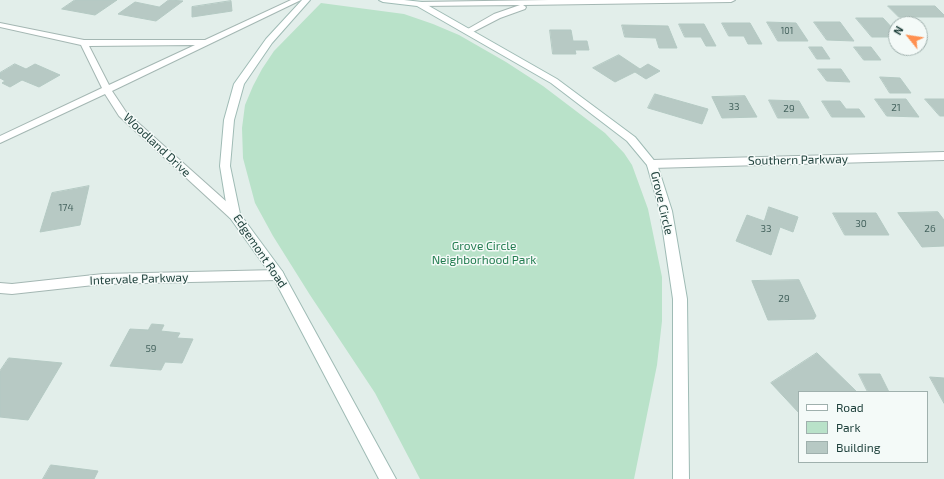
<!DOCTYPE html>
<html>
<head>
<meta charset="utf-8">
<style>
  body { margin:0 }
  #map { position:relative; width:944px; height:479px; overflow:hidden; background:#e2eeea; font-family:"Exo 2",sans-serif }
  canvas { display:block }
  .legend { position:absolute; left:798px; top:391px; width:130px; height:72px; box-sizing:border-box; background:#f4faf8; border:1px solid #9fb0ad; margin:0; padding:5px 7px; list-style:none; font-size:12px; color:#20423d }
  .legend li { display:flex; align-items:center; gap:8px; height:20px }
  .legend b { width:20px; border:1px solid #9fb0ad }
  .north { position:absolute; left:888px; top:16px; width:40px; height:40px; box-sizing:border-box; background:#f4faf8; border:1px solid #9fb0ad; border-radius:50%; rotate:300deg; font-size:11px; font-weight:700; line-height:16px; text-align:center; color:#20423d }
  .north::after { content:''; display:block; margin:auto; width:14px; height:18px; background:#ff9050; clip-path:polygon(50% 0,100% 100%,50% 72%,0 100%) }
</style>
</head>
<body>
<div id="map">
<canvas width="944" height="479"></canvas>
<ul class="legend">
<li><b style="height:5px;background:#fff"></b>Road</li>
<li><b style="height:11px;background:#b9e2c9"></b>Park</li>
<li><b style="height:11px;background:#b7c9c4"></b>Building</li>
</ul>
<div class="north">N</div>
</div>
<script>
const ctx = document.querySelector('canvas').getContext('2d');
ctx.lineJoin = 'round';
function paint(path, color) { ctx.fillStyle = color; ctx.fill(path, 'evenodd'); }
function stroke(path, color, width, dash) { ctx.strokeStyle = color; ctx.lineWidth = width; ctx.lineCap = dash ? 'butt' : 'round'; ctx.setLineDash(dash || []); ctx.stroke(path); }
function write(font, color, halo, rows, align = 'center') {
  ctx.font = font + ' "Exo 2",sans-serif'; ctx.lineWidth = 3; ctx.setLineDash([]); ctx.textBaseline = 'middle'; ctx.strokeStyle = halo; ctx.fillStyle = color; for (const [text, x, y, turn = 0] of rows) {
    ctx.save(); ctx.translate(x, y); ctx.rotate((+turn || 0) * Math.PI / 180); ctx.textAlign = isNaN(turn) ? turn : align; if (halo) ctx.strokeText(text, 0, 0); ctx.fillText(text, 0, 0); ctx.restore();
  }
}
const green = new Path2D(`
  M 321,3 L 404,14 L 433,24 L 459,35 L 506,62 L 543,86 L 605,133 L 624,153 L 632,165 L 648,209 L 662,277 L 662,321 L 657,365 L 634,479 L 420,479 L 375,393 L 310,295 L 273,236 L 255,203 L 243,158 L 242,128 L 245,105 L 253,86 L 262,69 L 274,51 Z`);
const building = new Path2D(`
  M 75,0 L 117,0 L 95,15 L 62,9 Z
  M 169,0 L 183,1 L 156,21 L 118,14 L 135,2 L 159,7 Z
  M 231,1 L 232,11 L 192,17 L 192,7 Z
  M 888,6 L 935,6 L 944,15 L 944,17 L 899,17 Z
  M 856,18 L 883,18 L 896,32 L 896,37 L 872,37 Z
  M 767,22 L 796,23 L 808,41 L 778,41 Z
  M 814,22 L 840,22 L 854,41 L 827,40 Z
  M 722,23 L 750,23 L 762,44 L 748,44 L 744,36 L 729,36 Z
  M 679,24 L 704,24 L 716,46 L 706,46 L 701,37 L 685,37 Z
  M 622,25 L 668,26 L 677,48 L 659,48 L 656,38 L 625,37 Z
  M 550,30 L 571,30 L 573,41 L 587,41 L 589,50 L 575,50 L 576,54 L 553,54 Z
  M 809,47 L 822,47 L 830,59 L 817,59 Z
  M 854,47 L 871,47 L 881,60 L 864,60 Z
  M 619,55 L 640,69 L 648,64 L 660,71 L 646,79 L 635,72 L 615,82 L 593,68 Z
  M 15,64 L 26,69 L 35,64 L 60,75 L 39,87 L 22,80 L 10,87 L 2,83 L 5,81 L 0,78 L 0,73 Z
  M 818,69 L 841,69 L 850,82 L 827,81 Z
  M 880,77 L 900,78 L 911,93 L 890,93 Z
  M 655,94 L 708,109 L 702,124 L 648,108 Z
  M 745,96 L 757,117 L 722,118 L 712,97 Z
  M 875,99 L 906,99 L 919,117 L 887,116 Z
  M 925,99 L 944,99 L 944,116 L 940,116 Z
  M 769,100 L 799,101 L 809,118 L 778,118 Z
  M 822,101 L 840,101 L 846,109 L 859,109 L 865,117 L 832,117 Z
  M 89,186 L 80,225 L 40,232 L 52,193 Z
  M 769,207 L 798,217 L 793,232 L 780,227 L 771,255 L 736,241 L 747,215 L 764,221 Z
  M 938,212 L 944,220 L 944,246 L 922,247 L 898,213 Z
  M 833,213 L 876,213 L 889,235 L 845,235 Z
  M 799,280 L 816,316 L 814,319 L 768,320 L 752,281 Z
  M 152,324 L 164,325 L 161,331 L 180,333 L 177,338 L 193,339 L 182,363 L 165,362 L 161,370 L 110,366 L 130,329 L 148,330 Z
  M 817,353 L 857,392 L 799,392 L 799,413 L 771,383 Z
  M 9,358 L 62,363 L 28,420 L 0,417 L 0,371 Z
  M 859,374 L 880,374 L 889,392 L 868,392 Z
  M 930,377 L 944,378 L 944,403 Z
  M 51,465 L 98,471 L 94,479 L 43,479 Z`);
const street = new Path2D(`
  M 291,0 L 301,0 L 112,91 L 126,112 L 238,212 L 240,215 L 238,218 L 234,219 L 230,218 L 119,116 L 105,94 L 0,143 L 0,136 L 102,88 L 81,45 L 0,27 L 0,23 L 84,40 L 205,40 ZM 195,45 L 109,85 L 89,46 Z
  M 549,0 L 735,0 L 731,2 L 523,5 L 526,7 L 525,9 L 500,18 L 469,34 L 465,32 L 466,30 L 494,14 L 520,5 L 419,6 L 415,4 L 419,2 Z
  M 944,152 L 944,160 L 652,168 L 648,167 L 647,164 L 648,161 L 652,160 Z
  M 278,270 L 282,271 L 284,275 L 282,279 L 278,280 L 103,284 L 12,294 L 0,293 L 0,283 L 12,284 L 103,274 Z`);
const secondary = new Path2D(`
  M 302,0 L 310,0 L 272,43 L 244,84 L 234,120 L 230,166 L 240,214 L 282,271 L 396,479 L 379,479 L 274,279 L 228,215 L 220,166 L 224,120 L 234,84 L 266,39 Z
  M 379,0 L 404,0 L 422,2 L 557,79 L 635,137 L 657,164 L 672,211 L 687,299 L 689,479 L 673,479 L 673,299 L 660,211 L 647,165 L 627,141 L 551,83 L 417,6 L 383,2 Z`);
const farNumbernames = [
  ["101",787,31]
];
const numberNames = [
  ["33",734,107],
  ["21",896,108],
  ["29",789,109],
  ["174",66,208],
  ["30",861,224],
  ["33",766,229],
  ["26",930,229],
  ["29",784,299],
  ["59",151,349]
];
const streetNames = [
  ["Woodland Drive",157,145,43],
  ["Southern Parkway",798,160,-1],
  ["Grove Circle",662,203,77],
  ["Edgemont Road",260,251,56],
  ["Intervale Parkway",139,279,-2]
];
const parkNames = [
  ["Grove Circle",484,246],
  ["Neighborhood Park",484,260]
];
paint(green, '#b9e2c9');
paint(building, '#b7c9c4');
stroke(building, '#b4c9c3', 1);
stroke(street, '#a4b7b3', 2);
stroke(secondary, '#9fbbb5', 2);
paint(street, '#fff');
paint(secondary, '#fff');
write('9px', '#46645f', null, farNumbernames);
write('10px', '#46645f', null, numberNames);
write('12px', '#20423d', '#f4faf8', streetNames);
write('12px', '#257e52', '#f4faf8', parkNames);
</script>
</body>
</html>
